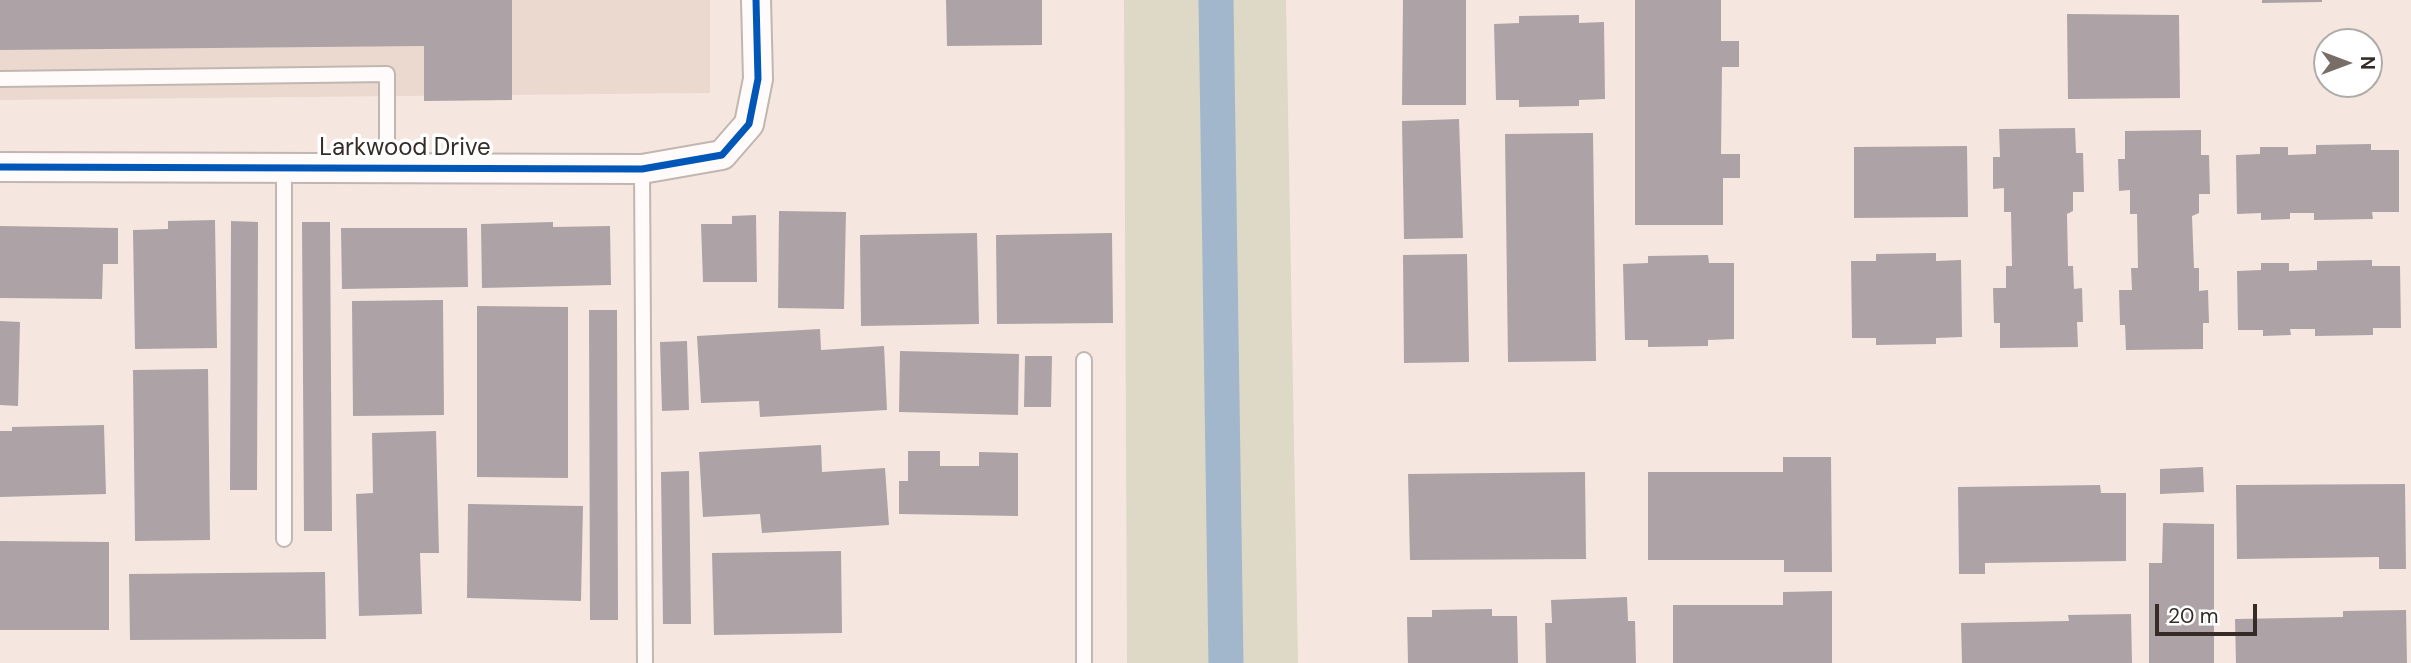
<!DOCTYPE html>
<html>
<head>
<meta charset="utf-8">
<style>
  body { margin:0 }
  #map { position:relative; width:2411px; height:663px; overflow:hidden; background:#f5e7df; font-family:"DM Sans",sans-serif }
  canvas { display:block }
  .north { position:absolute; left:2313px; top:28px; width:70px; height:70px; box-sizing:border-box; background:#fff; border:2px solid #aeaba9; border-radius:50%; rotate:90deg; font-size:19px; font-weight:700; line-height:28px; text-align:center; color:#352c27 }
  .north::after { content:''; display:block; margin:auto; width:24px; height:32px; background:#786d67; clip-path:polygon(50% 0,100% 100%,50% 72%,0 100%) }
  .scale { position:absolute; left:2155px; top:604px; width:102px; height:32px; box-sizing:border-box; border:4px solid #352c27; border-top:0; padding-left:9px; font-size:21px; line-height:24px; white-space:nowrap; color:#352c27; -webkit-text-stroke:5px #fff; paint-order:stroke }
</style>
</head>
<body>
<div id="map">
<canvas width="2411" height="663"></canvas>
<div class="north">N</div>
<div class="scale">20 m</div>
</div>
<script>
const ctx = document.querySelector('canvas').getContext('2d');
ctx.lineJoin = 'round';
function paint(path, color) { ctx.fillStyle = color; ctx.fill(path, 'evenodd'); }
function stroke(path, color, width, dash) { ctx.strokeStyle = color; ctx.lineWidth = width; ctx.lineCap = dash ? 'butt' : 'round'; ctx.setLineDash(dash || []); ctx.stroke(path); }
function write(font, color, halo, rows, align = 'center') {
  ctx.font = font + ' "DM Sans",sans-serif'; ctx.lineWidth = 7; ctx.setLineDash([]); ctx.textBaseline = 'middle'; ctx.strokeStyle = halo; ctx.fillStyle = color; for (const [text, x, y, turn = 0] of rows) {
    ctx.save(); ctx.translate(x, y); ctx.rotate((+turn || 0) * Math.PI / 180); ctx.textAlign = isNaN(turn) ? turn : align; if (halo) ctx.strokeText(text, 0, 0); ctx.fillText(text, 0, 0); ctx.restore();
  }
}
const commercial = new Path2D(`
  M 0,0 L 710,0 L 710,93 L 0,100 Z`);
const green = new Path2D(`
  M 1124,0 L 1286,0 L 1298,663 L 1127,663 Z`);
const canal = new Path2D(`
  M 1216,0 L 1226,663`);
const building = new Path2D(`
  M 0,0 L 512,0 L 512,100 L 424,101 L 424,46 L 0,50 Z
  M 946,0 L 1042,0 L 1042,45 L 947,46 Z
  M 1403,0 L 1466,0 L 1466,105 L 1402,105 Z
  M 1635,0 L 1721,0 L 1721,41 L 1739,41 L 1739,67 L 1722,67 L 1721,154 L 1740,154 L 1740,178 L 1723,178 L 1723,225 L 1635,225 Z
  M 2262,0 L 2322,0 L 2322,2 L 2262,3 Z
  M 2067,14 L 2179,15 L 2180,98 L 2068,99 Z
  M 1579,15 L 1579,23 L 1604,22 L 1605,99 L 1579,100 L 1579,106 L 1519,107 L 1519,100 L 1496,100 L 1494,24 L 1519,23 L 1519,16 Z
  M 1459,119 L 1463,238 L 1404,239 L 1402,121 Z
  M 2075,128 L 2076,153 L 2083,153 L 2084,192 L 2073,192 L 2073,211 L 2067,214 L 2068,266 L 2073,266 L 2074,289 L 2082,288 L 2083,322 L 2077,322 L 2078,347 L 2000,348 L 2000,323 L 1994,323 L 1993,288 L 2006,288 L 2006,266 L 2012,266 L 2011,212 L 2004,212 L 2004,188 L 1993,189 L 1993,157 L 2000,157 L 1999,129 Z
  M 2201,130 L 2201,155 L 2209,155 L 2210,194 L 2199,194 L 2199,213 L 2192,216 L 2194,268 L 2199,268 L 2199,291 L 2208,290 L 2209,323 L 2203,323 L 2203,349 L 2126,350 L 2125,325 L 2120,325 L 2119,290 L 2132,290 L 2131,268 L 2138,268 L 2137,214 L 2130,214 L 2130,190 L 2119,191 L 2118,159 L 2125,159 L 2125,131 Z
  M 1593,133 L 1596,361 L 1508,362 L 1505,134 Z
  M 2371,144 L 2371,150 L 2399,150 L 2399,212 L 2372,212 L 2373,219 L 2314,220 L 2314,213 L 2290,213 L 2290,219 L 2261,220 L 2261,213 L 2237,214 L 2236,155 L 2260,154 L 2260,147 L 2288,147 L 2288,155 L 2316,154 L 2316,145 Z
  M 1967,146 L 1968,217 L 1854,218 L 1854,147 Z
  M 779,211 L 846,212 L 844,309 L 778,308 Z
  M 756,215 L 757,282 L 703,282 L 701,224 L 732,224 L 732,216 Z
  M 215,220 L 217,348 L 135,349 L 133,230 L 168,229 L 168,221 Z
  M 231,221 L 258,222 L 257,490 L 230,490 Z
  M 302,222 L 330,222 L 332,531 L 304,531 Z
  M 553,222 L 553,227 L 610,226 L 611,285 L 482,288 L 481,224 Z
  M 0,226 L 118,228 L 118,264 L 103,264 L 102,299 L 0,298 Z
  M 341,228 L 467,228 L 468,287 L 342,289 Z
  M 977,233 L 979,324 L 861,326 L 860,235 Z
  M 1112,233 L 1113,323 L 997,324 L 996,235 Z
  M 1936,253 L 1936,261 L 1961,260 L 1962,337 L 1936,338 L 1936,344 L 1876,345 L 1876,338 L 1852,338 L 1851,261 L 1876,261 L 1876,254 Z
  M 1467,254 L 1469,362 L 1404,363 L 1403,255 Z
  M 1708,255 L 1709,263 L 1734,263 L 1734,339 L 1708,340 L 1708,346 L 1648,347 L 1648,340 L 1625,340 L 1623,264 L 1648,263 L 1648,256 Z
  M 2372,260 L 2372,266 L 2400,266 L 2401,328 L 2373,328 L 2373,335 L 2315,336 L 2315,329 L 2290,329 L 2291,335 L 2263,336 L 2263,330 L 2238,330 L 2237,271 L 2261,270 L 2261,263 L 2289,263 L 2289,271 L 2317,270 L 2317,261 Z
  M 443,300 L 444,415 L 353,416 L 352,301 Z
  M 477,306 L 568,307 L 568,478 L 477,477 Z
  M 589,310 L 617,310 L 618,620 L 590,620 Z
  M 0,321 L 20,322 L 18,406 L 0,405 Z
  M 820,329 L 821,350 L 884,346 L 887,410 L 760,417 L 759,401 L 701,403 L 697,336 Z
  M 687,341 L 689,410 L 662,411 L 660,342 Z
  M 900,351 L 1019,354 L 1018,415 L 899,412 Z
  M 1025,356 L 1052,356 L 1051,407 L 1024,407 Z
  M 208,369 L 210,540 L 135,541 L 133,370 Z
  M 104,425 L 106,494 L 0,497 L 0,431 L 12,431 L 12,427 Z
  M 436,431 L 439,553 L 420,553 L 422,614 L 359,616 L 356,494 L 373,493 L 372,433 Z
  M 821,445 L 822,472 L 885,468 L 889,525 L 762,533 L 760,514 L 703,517 L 699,452 Z
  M 908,451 L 940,451 L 940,466 L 979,466 L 979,452 L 1018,453 L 1018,516 L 899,514 L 899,481 L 908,481 Z
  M 1783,457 L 1831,457 L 1832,572 L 1784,572 L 1784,560 L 1648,560 L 1648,472 L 1783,472 Z
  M 2203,467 L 2204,492 L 2160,494 L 2160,469 Z
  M 689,471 L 691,624 L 663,624 L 661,472 Z
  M 1585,472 L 1586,559 L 1410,560 L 1408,474 Z
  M 2405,484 L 2406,569 L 2379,569 L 2379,557 L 2237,559 L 2236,485 Z
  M 2100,485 L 2101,493 L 2126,493 L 2126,561 L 1985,563 L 1985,574 L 1959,574 L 1958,487 Z
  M 468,504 L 583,506 L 581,601 L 467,598 Z
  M 2163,523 L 2214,524 L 2214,663 L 2149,663 L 2149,563 L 2162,563 Z
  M 0,541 L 109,542 L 109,630 L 0,630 Z
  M 841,551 L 842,633 L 714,635 L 712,553 Z
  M 325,572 L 326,639 L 130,640 L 129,574 Z
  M 1832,591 L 1832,663 L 1673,663 L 1673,605 L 1783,605 L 1783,592 Z
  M 1627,597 L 1628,621 L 1635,621 L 1636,663 L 1546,663 L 1545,623 L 1552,623 L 1551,600 Z
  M 1492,609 L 1492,616 L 1517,616 L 1518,663 L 1408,663 L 1407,617 L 1432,617 L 1432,610 Z
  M 2406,610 L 2407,663 L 2236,663 L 2235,619 L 2343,617 L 2343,611 Z
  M 2131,614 L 2132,663 L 1962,663 L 1961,623 L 2069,621 L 2068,615 Z`);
const service = new Path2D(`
  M 0,79 L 387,74 L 387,168
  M 284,167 L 284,539
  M 642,169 L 645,663
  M 1084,360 L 1084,663`);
const minor = new Path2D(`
  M 0,167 L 642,169 L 722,155 L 749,124 L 758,79 L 756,0`);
const cycleway = new Path2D(`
  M 0,167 L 642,169 L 722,155 L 749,124 L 758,79 L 756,0`);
const streetNames = [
  ["Larkwood Drive",405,149]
];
paint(commercial, '#ebd9cf');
paint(green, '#ddd9c6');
stroke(canal, '#a2b7cb', 35);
paint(building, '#ada2a6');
stroke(service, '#c1b6b0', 18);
stroke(minor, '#c1b6b0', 32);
stroke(service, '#fefbfa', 14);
stroke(minor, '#fefbfa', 28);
stroke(cycleway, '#0057b8', 7);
write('24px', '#352c27', '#fff', streetNames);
</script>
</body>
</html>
